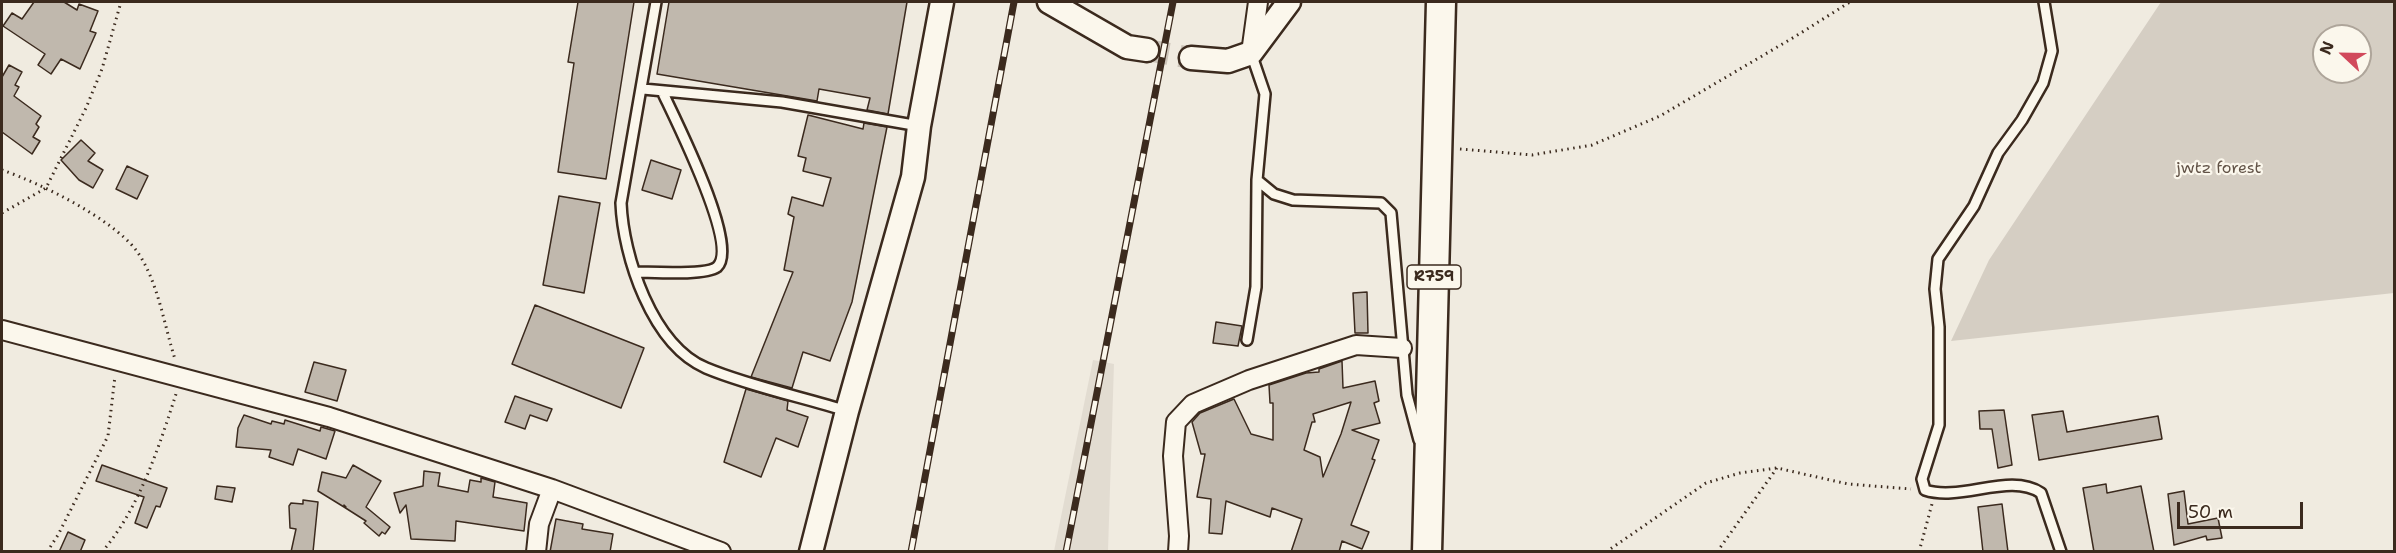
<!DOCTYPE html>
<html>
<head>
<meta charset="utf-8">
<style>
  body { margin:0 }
  #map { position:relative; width:2396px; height:553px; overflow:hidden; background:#f0ebe0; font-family:"Shantell Sans",sans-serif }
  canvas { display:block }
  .frame { position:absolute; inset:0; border:3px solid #3b2a1e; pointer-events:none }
  .north { position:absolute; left:2312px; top:24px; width:60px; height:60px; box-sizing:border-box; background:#fbf7ec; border:2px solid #aea59a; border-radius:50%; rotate:292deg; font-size:16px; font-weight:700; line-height:24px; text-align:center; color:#3b2a1e }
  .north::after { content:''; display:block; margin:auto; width:21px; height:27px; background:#d1495b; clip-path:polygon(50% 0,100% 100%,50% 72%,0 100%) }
  .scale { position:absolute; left:2177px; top:502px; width:126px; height:27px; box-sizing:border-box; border:3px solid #3b2a1e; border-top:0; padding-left:8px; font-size:18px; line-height:21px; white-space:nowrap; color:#3b2a1e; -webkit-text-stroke:4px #fbf7ec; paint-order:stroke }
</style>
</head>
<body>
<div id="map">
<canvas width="2396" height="553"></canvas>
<div class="frame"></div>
<div class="north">N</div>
<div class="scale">50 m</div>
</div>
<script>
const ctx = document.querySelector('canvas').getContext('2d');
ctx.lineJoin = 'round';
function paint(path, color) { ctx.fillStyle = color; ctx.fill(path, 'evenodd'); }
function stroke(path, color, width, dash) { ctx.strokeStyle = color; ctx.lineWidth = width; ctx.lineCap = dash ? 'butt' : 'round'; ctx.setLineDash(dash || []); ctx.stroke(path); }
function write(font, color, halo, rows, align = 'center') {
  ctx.font = font + ' "Shantell Sans",sans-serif'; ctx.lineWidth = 4.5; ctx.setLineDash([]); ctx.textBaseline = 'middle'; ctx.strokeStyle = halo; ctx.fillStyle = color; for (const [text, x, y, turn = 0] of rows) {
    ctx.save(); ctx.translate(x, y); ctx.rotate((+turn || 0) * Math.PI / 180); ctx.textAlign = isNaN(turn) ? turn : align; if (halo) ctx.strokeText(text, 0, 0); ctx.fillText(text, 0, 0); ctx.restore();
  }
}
const built = new Path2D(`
  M 1093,360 L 1114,364 L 1108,551 L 1054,551 Z`);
const green = new Path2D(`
  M 2161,2 L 2394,2 L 2394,293 L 1951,341 L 1989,260 ZM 2324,36 L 2360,36 L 2360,72 L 2324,72 Z`);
const building = new Path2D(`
  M 34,2 L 64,2 L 77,10 L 79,4 L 98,11 L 90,31 L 96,33 L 80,69 L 61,59 L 51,74 L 38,65 L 45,54 L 3,26 L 12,13 L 22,19 Z
  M 578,2 L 634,2 L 606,179 L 558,172 L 574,63 L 568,62 Z
  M 669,2 L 907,2 L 888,114 L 867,110 L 870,98 L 819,89 L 817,101 L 657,74 Z
  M 9,65 L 22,72 L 15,85 L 19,87 L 14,96 L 41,116 L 36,124 L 39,127 L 33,137 L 40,141 L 32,154 L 2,132 L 2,77 Z
  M 808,115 L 863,129 L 864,123 L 887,127 L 852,302 L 830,361 L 803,352 L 792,388 L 751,377 L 793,272 L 784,270 L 794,217 L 788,214 L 792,197 L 823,206 L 831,178 L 803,171 L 806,158 L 798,156 Z
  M 81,140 L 95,153 L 88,161 L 103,170 L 93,188 L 79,180 L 61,160 Z
  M 651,160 L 681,170 L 672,199 L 642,190 Z
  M 127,166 L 148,176 L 137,199 L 116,189 Z
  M 559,196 L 600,203 L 584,293 L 543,285 Z
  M 1367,292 L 1368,333 L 1355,333 L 1353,293 Z
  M 535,305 L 644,348 L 621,408 L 512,364 Z
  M 1216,322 L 1242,326 L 1238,346 L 1213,343 Z
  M 1342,361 L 1343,388 L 1375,381 L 1379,401 L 1374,403 L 1380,423 L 1352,430 L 1379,440 L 1372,459 L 1375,460 L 1351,525 L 1369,532 L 1362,549 L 1342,541 L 1339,552 L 1291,552 L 1302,519 L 1272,508 L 1270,517 L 1226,501 L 1222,534 L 1209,533 L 1211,499 L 1197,497 L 1205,454 L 1201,454 L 1192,422 L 1200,413 L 1234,399 L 1251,434 L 1273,440 L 1273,403 L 1270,403 L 1269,385 L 1306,373 L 1319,372 L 1319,369 ZM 1351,402 L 1341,434 L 1323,477 L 1320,457 L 1304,450 L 1312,422 L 1315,422 L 1313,414 Z
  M 314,362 L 346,370 L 337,401 L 305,392 Z
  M 746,389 L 788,401 L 787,410 L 808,417 L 798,447 L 776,438 L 761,477 L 724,462 Z
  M 515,396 L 552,409 L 547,421 L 530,415 L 525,429 L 505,422 Z
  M 2004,410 L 2012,465 L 1998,468 L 1992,429 L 1980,429 L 1979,411 Z
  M 2063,411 L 2067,432 L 2158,416 L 2162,439 L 2039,460 L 2032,415 Z
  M 244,415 L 271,424 L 272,421 L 284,424 L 285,420 L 320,431 L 321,427 L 335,431 L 326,459 L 298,449 L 293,465 L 269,457 L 271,450 L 236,447 L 238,428 Z
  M 102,465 L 167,488 L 160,507 L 156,506 L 147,528 L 135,523 L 144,497 L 96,481 Z
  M 353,465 L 381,481 L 366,507 L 390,527 L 385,534 L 382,532 L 379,536 L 364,523 L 366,521 L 344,507 L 346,507 L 344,505 L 344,507 L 318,491 L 322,472 L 346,478 Z
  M 424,471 L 440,473 L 438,486 L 468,492 L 470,480 L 481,482 L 481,478 L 495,482 L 493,497 L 527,503 L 524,531 L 456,521 L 455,541 L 411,539 L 406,505 L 400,513 L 394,493 L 423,486 Z
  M 2106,484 L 2107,493 L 2141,486 L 2154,552 L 2094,552 L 2083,488 Z
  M 217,486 L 235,488 L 232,502 L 215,499 Z
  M 2184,491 L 2188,524 L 2218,518 L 2222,538 L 2207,540 L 2206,536 L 2174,545 L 2168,494 Z
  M 303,500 L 318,502 L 313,552 L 291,552 L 296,529 L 290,528 L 289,506 L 291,503 L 303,504 Z
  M 2002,504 L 2008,552 L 1983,552 L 1978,507 Z
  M 556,519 L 583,524 L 582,529 L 613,534 L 610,552 L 550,552 Z
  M 68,532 L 85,540 L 80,552 L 59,552 Z`);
const tertiaryTunnel = new Path2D(`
  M 1147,50 L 1191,58`);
const path = new Path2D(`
  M 1460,149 L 1532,155 L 1592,145 L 1660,116 L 1796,36 L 1850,2
  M 2,170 C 40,183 111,218 136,250 C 158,280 164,325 175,359
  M 2,213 L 46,188 L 86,108 L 102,69 L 121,2
  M 47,552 L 58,535 L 108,436 L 115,376
  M 102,552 C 139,509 159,447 176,394
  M 1606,552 L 1706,483 L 1740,473 L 1777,468 L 1848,484 L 1911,489
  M 1717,552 L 1777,468
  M 1919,552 L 1932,504`);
const service = new Path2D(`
  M 656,2 L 621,203 C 623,256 652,345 706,368 C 749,386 802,397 847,411
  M 2044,2 L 2052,51 L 2043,83 L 2022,120 L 1998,153 L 1974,206 L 1938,259 L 1935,289 L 1939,327 L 1939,425 L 1922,479 L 1925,490 C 1961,502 2010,472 2041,493 L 2061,552
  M 643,89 L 782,102 L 919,126
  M 1257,180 L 1274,194 L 1293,200 L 1381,203 L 1391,213 L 1407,395 L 1419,440
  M 635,272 C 651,272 705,276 717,267 C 740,246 674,117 662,91
  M 1247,340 L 1256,287 L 1257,180 L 1265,94 L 1251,53`);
const minor = new Path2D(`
  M 1251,53 L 1258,2
  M 2,330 L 329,417 L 552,489 L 721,552
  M 536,552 L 539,524 L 552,489
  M 1178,552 L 1179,536 L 1173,456 L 1176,422 L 1193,404 L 1249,380 L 1356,345 L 1402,348`);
const tertiary = new Path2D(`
  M 1049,2 L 1127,47 L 1147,50
  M 1191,58 L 1228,61 L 1251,53 L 1289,2
  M 811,552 L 847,411 L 913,177 L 919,126 L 942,2`);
const primary = new Path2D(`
  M 1427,552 L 1441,2`);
const rail = new Path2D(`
  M 911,552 L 1014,2
  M 1066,552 L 1173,2`);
const shields = [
  [1434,277,54]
];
const shieldNames = [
  ["R759",1434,277]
];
const parkNames = [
  ["jwtz forest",2219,169]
];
paint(built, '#e2dcd1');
paint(green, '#d5cec3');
paint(building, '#c0b8ad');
stroke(building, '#3b2a1e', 1.5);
stroke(tertiaryTunnel, '#ccc4b9', 22, [22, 11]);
stroke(service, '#3b2a1e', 14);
stroke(minor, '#3b2a1e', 22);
stroke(tertiary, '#3b2a1e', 27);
stroke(primary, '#3b2a1e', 33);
stroke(path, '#3b2a1e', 3, [1.5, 4.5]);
stroke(service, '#fbf7ec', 9);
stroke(minor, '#fbf7ec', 18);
stroke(tertiary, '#fbf7ec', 22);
stroke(primary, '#fbf7ec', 28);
stroke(rail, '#3b2a1e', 7);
stroke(rail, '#fbf7ec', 4.5, [14]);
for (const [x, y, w] of shields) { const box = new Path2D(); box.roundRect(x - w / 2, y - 12, w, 24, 4.5); ctx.fillStyle = '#fbf7ec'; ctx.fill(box); stroke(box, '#3b2a1e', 1.5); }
write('bold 15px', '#3b2a1e', null, shieldNames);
write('16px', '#625347', '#fbf7ec', parkNames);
</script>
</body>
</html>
